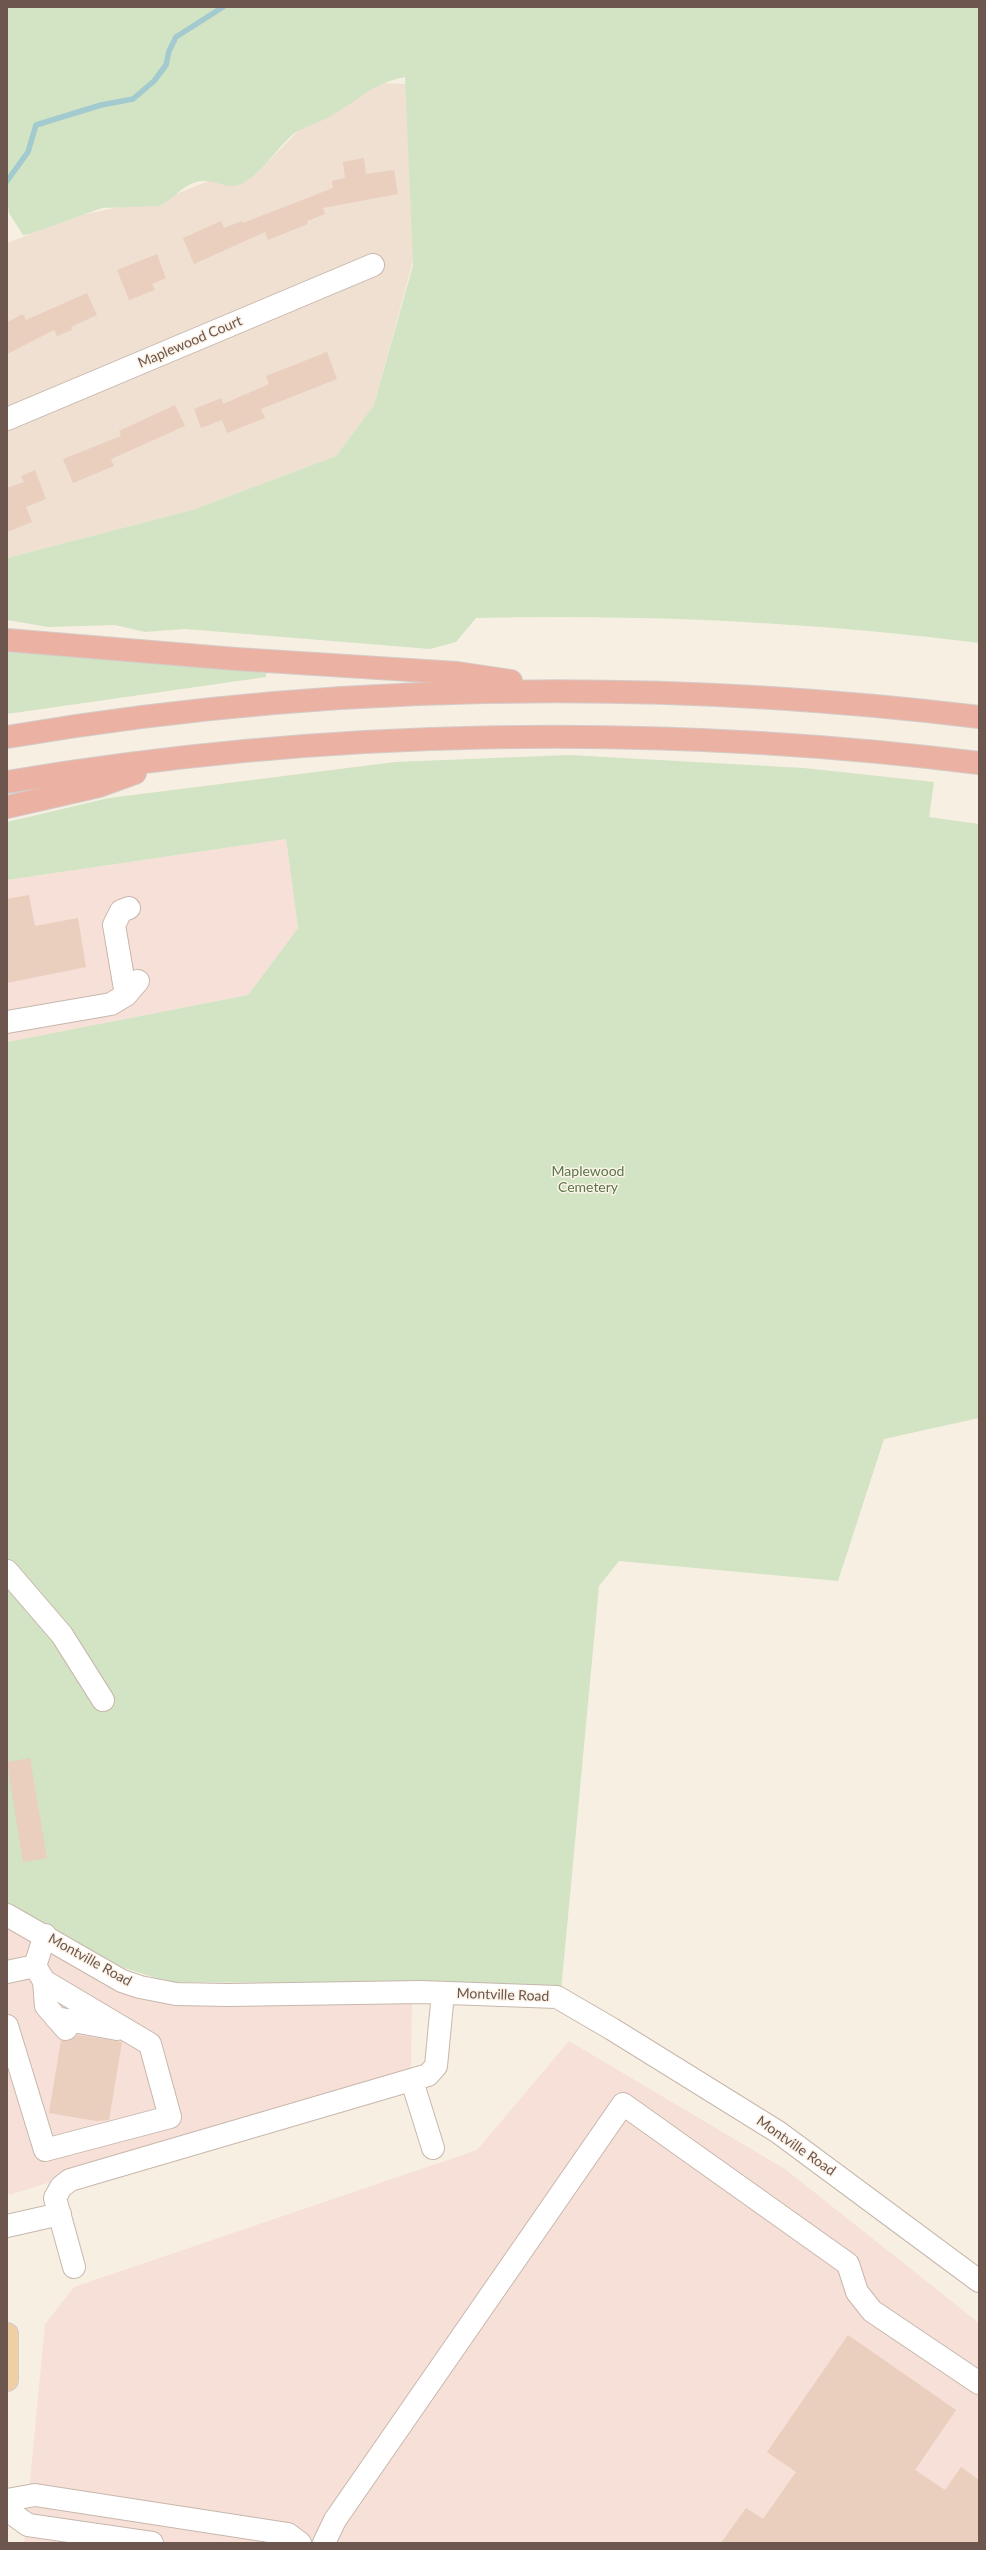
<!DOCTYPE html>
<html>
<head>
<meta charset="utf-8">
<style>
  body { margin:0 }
  #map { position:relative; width:986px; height:2550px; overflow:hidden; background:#f8efe3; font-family:Lato,sans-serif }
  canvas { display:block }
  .frame { position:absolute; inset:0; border:8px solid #6d564d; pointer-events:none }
</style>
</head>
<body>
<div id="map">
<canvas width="986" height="2550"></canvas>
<div class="frame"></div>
</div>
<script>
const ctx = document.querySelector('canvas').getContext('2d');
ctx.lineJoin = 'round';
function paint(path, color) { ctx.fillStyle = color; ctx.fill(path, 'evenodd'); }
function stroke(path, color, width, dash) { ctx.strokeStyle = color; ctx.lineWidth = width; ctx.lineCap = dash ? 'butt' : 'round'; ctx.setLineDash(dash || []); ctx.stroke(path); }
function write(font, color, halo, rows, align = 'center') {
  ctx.font = font + ' Lato,sans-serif'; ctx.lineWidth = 3; ctx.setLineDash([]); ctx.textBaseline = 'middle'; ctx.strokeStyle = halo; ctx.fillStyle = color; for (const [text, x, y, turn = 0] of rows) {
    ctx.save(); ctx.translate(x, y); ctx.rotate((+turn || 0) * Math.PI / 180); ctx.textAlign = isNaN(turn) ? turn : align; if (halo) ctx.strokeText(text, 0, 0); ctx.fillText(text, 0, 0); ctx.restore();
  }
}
const residential = new Path2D(`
  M 381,83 L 406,84 L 413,261 L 374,405 L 336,456 L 192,510 L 7,558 L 7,243 L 77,216 L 174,195 L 208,181 L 256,174 L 300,129 Z`);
const commercial = new Path2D(`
  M 286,839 L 298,928 L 248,995 L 7,1042 L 7,880 Z
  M 7,1929 L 122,1990 L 412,2001 L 411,2070 L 9,2195 L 7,2187 Z
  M 569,2041 L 785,2169 L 979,2323 L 979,2543 L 24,2543 L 45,2324 L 74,2287 L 477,2150 Z`);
const green = new Path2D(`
  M 7,7 L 979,7 L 979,643 C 812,622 644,614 476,618 L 456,642 L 430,649 L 185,629 L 145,632 L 115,625 L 48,627 L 7,620 L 7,558 L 192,510 L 336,456 L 374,405 L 413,265 L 405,77 C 371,84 359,100 331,116 C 318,124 301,126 290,137 C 275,151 264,170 245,182 C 229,192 219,180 202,181 C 182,183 175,200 158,206 L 102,208 L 30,234 L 23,235 L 9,213 L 7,197 Z
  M 7,652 C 94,656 180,660 266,673 L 266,677 L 7,714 Z
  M 569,755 L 804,768 L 934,782 L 929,817 L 979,824 L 979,1418 L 884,1439 L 838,1581 L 619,1561 L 599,1586 L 561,1991 L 485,1984 L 169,1982 L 108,1963 L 7,1905 L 7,1042 L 248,995 L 298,928 L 286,839 L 7,880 L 7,822 L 109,798 L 395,762 Z`);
const stream = new Path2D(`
  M 7,181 L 28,152 L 36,125 L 101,105 L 133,99 L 154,81 L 166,65 L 169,51 L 176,37 L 223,7`);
const building = new Path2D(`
  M 364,158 L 366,174 L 394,170 L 398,194 L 323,208 L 325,214 L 307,221 L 308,224 L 268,240 L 265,232 L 194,264 L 183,238 L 221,221 L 224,228 L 242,221 L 243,223 L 333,188 L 332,181 L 345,178 L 343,162 Z
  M 157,254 L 166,278 L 152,284 L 155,290 L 129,300 L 117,270 Z
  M 87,293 L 97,315 L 71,327 L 72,330 L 57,336 L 54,330 L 7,354 L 7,322 L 23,314 L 26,320 Z
  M 327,352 L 337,379 L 261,409 L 265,418 L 227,433 L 222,420 L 201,428 L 194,409 L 221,398 L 223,404 L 269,384 L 266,376 Z
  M 175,405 L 185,426 L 111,459 L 114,466 L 73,483 L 63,459 L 121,436 L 119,431 Z
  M 35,470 L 46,499 L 26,507 L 32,522 L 7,532 L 7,488 L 24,482 L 21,476 Z
  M 29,895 L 35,926 L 78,918 L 86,967 L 7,983 L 7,899 Z
  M 30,1758 L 47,1858 L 23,1862 L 7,1762 Z
  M 77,2035 L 122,2042 L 109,2120 L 96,2121 L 49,2113 L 61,2040 L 69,2041 Z
  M 848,2335 L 956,2410 L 915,2470 L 945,2490 L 961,2467 L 979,2480 L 979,2543 L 721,2543 L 746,2508 L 763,2519 L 796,2472 L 767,2452 Z`);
const minor = new Path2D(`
  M 7,419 L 373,265
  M 126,995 L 114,925 L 121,911 L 129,908
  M 7,1022 L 111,1004 L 126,995 L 138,981
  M 7,1571 L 62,1635 L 103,1700
  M 7,1915 L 122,1981 L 140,1987 L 176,1994 L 227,1995 L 421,1992 L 557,1997 L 612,2029 L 778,2132 L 979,2281
  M 7,1972 L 35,1966
  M 44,1981 L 46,2006 L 66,2029
  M 56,2018 L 117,2029
  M 7,2026 L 45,2150 L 170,2117 L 150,2044 L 44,1981 L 35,1966 L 45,1935
  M 412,2081 L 433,2148
  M 7,2226 L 60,2214
  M 74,2267 L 55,2198 L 61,2187 L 70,2180 L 428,2075 L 436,2066 L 443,1993
  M 7,2500 L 35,2495 L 288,2534 L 300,2543
  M 7,2510 L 28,2525 L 152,2543
  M 324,2543 L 335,2520 L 623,2104 L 848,2264 L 857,2292 L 872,2311 L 979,2383`);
const major = new Path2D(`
  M 7,2334 L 7,2380`);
const highway = new Path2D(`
  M 7,640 L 236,659 L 457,673 L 511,681
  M 7,737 C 331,682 653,678 979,717
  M 7,782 C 328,728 657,723 979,763
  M 7,807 L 99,786 L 135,773`);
const streetNames = [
  ["Maplewood Court",190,342,-23],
  ["Montville Road",90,1960,29],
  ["Montville Road",503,1995,2],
  ["Montville Road",796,2146,35]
];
const parkNames = [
  ["Maplewood",588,1171],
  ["Cemetery",588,1187]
];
paint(residential, '#efe0d2');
paint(commercial, '#f7e0d8');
paint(green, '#d2e4c4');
stroke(stream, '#a2cacf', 5.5);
paint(building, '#eacebe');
stroke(minor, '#c7b7ac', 24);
stroke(major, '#d3ccca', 24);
stroke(highway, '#d3ccca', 24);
stroke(minor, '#fff', 22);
stroke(major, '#efcfa3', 22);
stroke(highway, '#ebb1a2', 22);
write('14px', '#6d564d', '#fcf3e8', streetNames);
write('14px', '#59774a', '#fcf3e8', parkNames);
</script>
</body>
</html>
